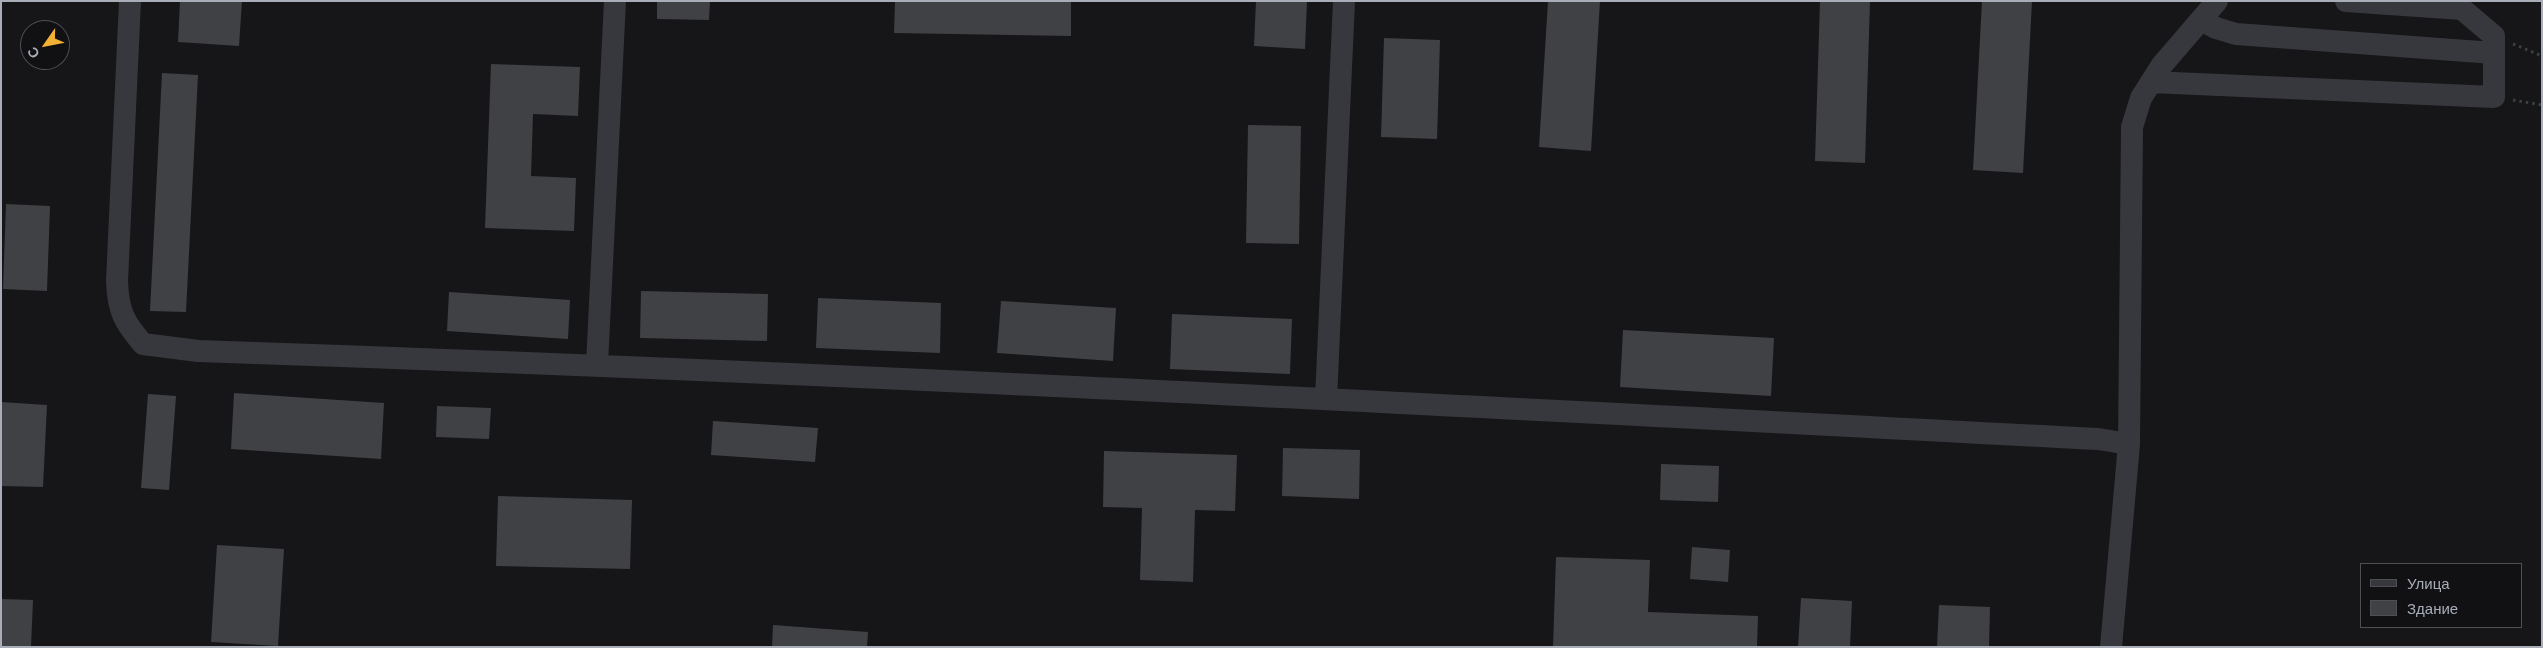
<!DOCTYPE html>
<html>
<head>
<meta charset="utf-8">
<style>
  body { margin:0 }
  #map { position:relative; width:2543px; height:648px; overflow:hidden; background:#161618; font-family:Barlow,sans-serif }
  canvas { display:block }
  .frame { position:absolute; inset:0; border:2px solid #a8adb8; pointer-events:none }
  .legend { position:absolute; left:2360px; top:563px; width:162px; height:65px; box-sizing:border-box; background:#111113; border:1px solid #4d4f55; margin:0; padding:6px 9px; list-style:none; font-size:15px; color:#a8adb8 }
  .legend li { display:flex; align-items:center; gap:10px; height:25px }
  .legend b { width:25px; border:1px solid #4d4f55 }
  .north { position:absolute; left:20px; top:20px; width:50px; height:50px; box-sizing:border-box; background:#111113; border:1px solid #4d4f55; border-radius:50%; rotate:237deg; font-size:14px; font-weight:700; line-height:20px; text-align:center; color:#a8adb8 }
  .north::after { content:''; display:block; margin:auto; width:18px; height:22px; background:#f2b134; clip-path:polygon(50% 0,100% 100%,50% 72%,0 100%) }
</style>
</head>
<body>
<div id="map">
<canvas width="2543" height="648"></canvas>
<div class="frame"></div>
<ul class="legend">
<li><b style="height:6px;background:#37383d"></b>Улица</li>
<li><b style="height:14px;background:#404145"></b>Здание</li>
</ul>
<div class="north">С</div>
</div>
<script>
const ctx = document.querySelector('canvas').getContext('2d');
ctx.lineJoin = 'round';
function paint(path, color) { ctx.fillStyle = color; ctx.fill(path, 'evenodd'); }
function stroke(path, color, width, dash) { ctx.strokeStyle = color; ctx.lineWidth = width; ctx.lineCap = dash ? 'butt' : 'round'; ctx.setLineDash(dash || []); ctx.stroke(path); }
const building = new Path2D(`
  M 180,1 L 242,1 L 239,46 L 178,42 Z
  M 657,1 L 710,1 L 709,20 L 657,19 Z
  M 895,1 L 1071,1 L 1071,36 L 894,33 Z
  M 1256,1 L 1307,1 L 1305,49 L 1254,46 Z
  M 1548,1 L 1600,1 L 1591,151 L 1539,147 Z
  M 1820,1 L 1870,1 L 1865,163 L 1815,161 Z
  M 1982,1 L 2032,1 L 2023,173 L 1973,170 Z
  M 1384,38 L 1440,40 L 1437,139 L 1381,137 Z
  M 491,64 L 580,67 L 578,116 L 533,114 L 531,176 L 576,178 L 574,231 L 485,228 Z
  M 162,73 L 198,75 L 186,312 L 150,311 Z
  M 1248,125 L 1301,126 L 1299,244 L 1246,243 Z
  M 6,204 L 50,206 L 47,291 L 3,289 Z
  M 641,291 L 768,294 L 767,341 L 640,338 Z
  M 449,292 L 570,300 L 568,339 L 447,331 Z
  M 818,298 L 941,303 L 940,353 L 816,348 Z
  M 1001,301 L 1116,308 L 1113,361 L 997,353 Z
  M 1172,314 L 1292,319 L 1290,374 L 1170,369 Z
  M 1623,330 L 1774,338 L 1771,396 L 1620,387 Z
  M 234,393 L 384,403 L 381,459 L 231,449 Z
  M 148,394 L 176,396 L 169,490 L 141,488 Z
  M 1,402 L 47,405 L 43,487 L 1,486 Z
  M 437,406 L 491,408 L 489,439 L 436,437 Z
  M 713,421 L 818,428 L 815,462 L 711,455 Z
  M 1283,448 L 1360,450 L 1359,499 L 1282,496 Z
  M 1104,451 L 1237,455 L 1235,511 L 1195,510 L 1193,582 L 1140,580 L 1142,508 L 1103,507 Z
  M 1661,464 L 1719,466 L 1718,502 L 1660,500 Z
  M 498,496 L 632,500 L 630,569 L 496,566 Z
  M 217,545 L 284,549 L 278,646 L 211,642 Z
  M 1692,547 L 1730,550 L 1728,582 L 1690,579 Z
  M 1556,557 L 1650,560 L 1648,612 L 1758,616 L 1757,647 L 1553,647 Z
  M 1801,598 L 1852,601 L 1850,647 L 1798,647 Z
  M 1,599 L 33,600 L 31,647 L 1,647 Z
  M 1939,605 L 1990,607 L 1989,647 L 1937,647 Z
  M 773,625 L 868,632 L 867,647 L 772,647 Z`);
const path = new Path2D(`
  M 2513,44 L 2542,56
  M 2513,100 L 2542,105`);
const minor = new Path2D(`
  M 130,1 L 117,281 C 118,311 124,322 143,344 L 198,351 C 832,372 1465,406 2098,439 L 2129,444
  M 2201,20 L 2216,28 L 2236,34 L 2494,53
  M 2151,82 L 2494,97 L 2494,36 L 2462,9 L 2346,1
  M 597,364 L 615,1
  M 1326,399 L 1344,1
  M 2111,647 L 2129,444 L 2132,127 L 2141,98 L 2162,65 L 2217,1`);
paint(building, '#404145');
stroke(path, '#3d3f44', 3, [2.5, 4]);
stroke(minor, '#37383d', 22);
</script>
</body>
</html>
